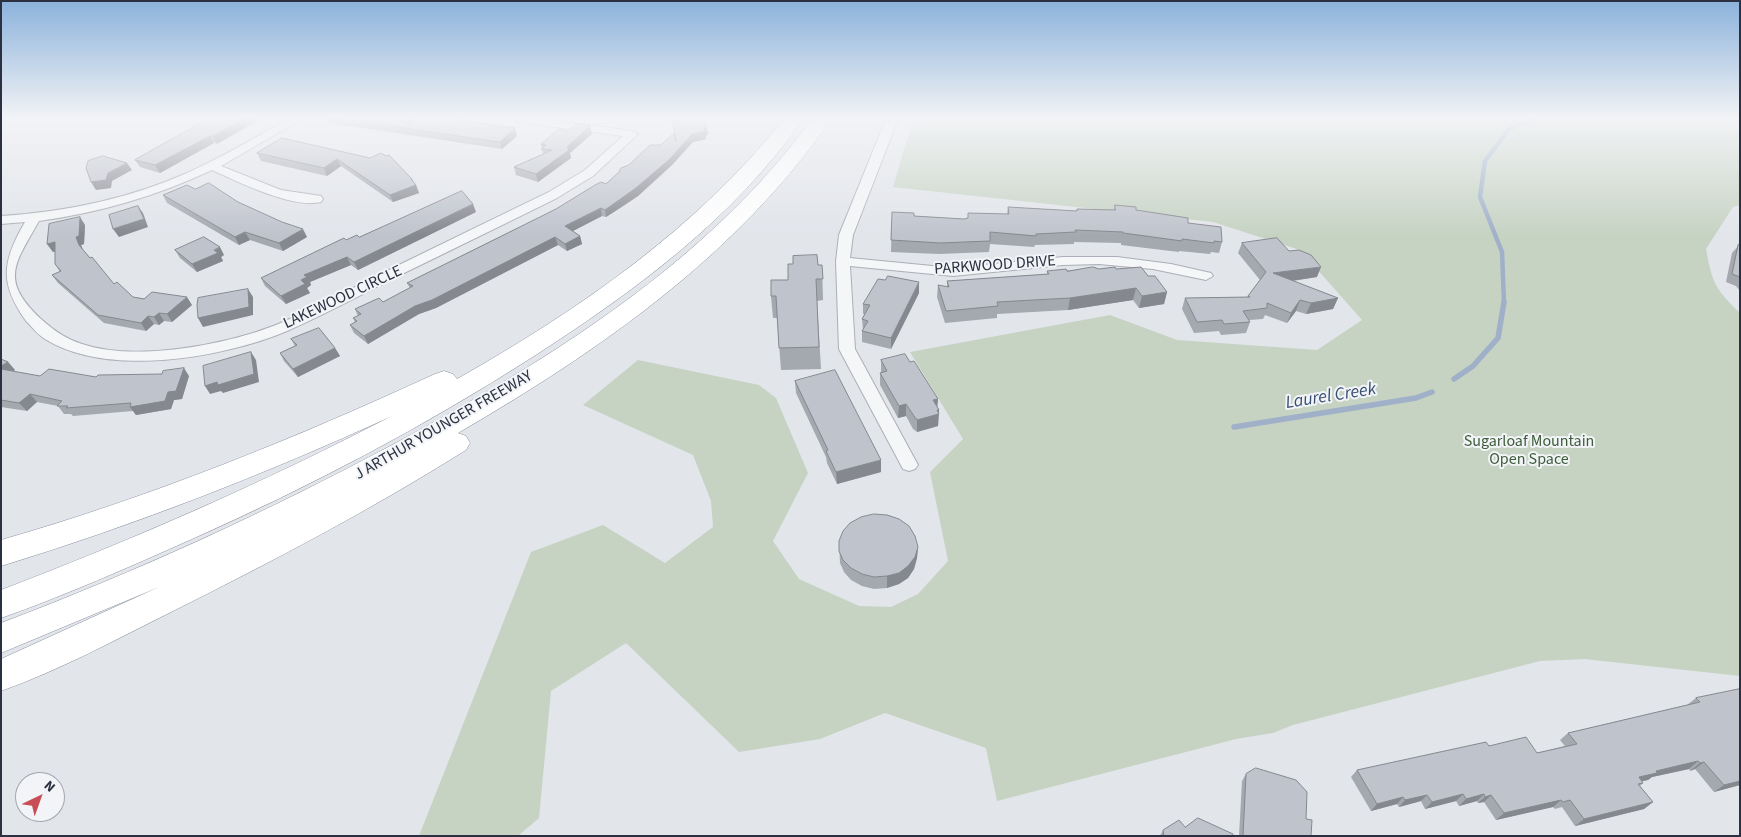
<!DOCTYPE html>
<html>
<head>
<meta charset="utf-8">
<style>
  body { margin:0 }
  #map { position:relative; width:1741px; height:837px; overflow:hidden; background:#e2e5ea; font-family:"Source Sans 3",sans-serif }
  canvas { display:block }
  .frame { position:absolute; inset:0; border:2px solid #2b3141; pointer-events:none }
  .north { position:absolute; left:15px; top:772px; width:50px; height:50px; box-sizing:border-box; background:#f2f4f7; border:1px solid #a2a6ae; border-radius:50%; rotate:42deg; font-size:14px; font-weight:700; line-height:20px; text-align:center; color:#2b3141 }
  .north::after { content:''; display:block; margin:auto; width:18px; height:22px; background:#c94d57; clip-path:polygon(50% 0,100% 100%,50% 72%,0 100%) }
</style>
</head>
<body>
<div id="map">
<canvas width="1741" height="837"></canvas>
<div class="frame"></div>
<div class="north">N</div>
</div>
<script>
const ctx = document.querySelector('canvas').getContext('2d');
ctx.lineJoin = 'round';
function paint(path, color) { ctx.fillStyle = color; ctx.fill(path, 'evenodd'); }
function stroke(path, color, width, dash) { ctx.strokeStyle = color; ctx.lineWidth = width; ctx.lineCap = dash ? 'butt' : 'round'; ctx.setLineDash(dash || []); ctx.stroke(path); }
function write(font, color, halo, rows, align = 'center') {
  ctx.font = font + ' "Source Sans 3",sans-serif'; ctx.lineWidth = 4; ctx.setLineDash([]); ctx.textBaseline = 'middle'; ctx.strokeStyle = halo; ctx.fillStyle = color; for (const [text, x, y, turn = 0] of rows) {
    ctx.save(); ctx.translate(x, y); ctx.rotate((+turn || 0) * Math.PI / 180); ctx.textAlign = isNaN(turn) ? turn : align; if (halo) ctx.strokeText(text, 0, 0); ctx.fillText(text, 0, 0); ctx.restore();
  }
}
const green = new Path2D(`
  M 913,119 L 1740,119 L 1740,205 L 1733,207 L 1706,249 C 1712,282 1715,289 1740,313 L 1740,676 L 1584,659 L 1540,661 L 1293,725 L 1273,733 L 1236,739 L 997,801 L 986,748 L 885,713 L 820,739 L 739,752 L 626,643 L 551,691 L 539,818 L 518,836 L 419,836 L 531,552 L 603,525 L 665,563 L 713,527 L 711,501 L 693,455 L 583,405 L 638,360 L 759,385 L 776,398 L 808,473 L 773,541 L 799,579 L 859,606 L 891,607 L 918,594 L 948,561 L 930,472 L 963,439 L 910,352 L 1110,315 L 1177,340 L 1317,350 L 1362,320 L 1300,250 L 1213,222 L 893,187 Z`);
const streamFar1 = new Path2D(`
  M 1504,303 L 1502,252 L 1480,197 L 1485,161 L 1509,129 L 1532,119`);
const stream = new Path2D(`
  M 1454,379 L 1473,366 L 1498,338 L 1504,302
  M 1234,427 L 1416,398 L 1432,392`);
const street = new Path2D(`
  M 288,119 L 302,119 L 221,166 L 281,190 L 321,196 L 323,199 L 321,202 C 292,209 239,182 212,170 C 157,196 98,213 39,221 C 14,265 0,280 41,319 C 53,330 66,339 82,344 C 135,362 225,345 276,325 C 316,308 356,286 395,267 C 446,242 497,217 549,192 L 585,170 L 623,136 L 519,122 L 513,119 L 543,119 L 632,131 L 638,134 L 593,176 L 557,198 C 506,223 454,249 402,274 C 364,293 326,314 287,331 C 223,358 107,378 45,339 C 38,335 32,327 26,321 C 0,284 1,263 25,222 L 1,224 L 1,216 C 65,212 128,199 187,173 C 222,157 255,138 288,119 Z
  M 886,119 L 898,119 L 853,235 L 850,258 L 953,268 L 1063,257 L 1117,257 L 1171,264 L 1211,273 L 1213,276 L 1206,280 L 1153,269 L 1099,264 L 1063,265 L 953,276 L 850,266 L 855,349 L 918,465 L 915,469 L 909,471 L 903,469 L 839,349 L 836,261 L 839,235 Z`);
const highway = new Path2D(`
  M 784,119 L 803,119 C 734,219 632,293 531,358 C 423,427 309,487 192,539 C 129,567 66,595 1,618 L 1,590 C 135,539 265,482 392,416 C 265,474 135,525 1,566 L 1,540 C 151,497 294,439 435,374 L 444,371 L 453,374 L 457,379 C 579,310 696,229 784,119 Z
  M 812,119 L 831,119 C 738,255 599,351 458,433 L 466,436 L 470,443 L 466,450 C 372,509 273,561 173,611 C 117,639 60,670 1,691 L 1,659 L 159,587 L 1,653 L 1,623 C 136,572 267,512 394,444 C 549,360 707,263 812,119 Z`);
const wall = new Path2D(`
  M 208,119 L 217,144 L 214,143 L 160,173 L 140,167 L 135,160 Z
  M 327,119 L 413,119 L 413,120 L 517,136 L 502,149 L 329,123 Z
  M 669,119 L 705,119 L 708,135 L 706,135 L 706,139 L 693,142 L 672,165 L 638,196 L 622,207 L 606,217 L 602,216 L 573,231 L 580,236 L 582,244 L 567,251 L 558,245 L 436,308 L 419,314 L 368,344 L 354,333 L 350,325 L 355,322 L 353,318 L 358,316 L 355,309 L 383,302 L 410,288 L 407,283 L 606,184 L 629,165 L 661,145 L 676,140 L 674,125 Z
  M 590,126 L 592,134 L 570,153 L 571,158 L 538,182 L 516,175 L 514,167 L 543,154 L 541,144 L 567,131 Z
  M 282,138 L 412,179 L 414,183 L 416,185 L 419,193 L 393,202 L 341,166 L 327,176 L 261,161 L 257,153 Z
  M 195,189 L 238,202 L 307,237 L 283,251 L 250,240 L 239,245 L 167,203 L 163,195 Z
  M 1115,205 L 1188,223 L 1222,242 L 1219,253 L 1211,252 L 1210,254 L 1179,251 L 1179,252 L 1121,245 L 1121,243 L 1074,242 L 1074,244 L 1035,245 L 1034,247 L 990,244 L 989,252 L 939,254 L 891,252 L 892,212 L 914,216 L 964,219 L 968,218 L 968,213 L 1007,214 L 1008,207 L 1076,211 L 1077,209 L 1114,210 Z
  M 476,212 L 358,270 L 351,265 L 310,282 L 311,285 L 307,288 L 310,293 L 286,304 L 265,286 L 261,278 L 346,240 Z
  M 85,225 L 84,244 L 81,245 L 83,250 L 90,258 L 114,284 L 133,297 L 192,305 L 172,322 L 164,321 L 159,325 L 154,324 L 146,331 L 104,323 L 58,283 L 52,275 L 60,272 L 55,264 L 55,251 L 53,252 L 47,244 Z
  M 1242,243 L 1289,251 L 1317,277 L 1293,281 L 1338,298 L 1333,309 L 1306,314 L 1296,311 L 1287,323 L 1265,315 L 1263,319 L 1249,320 L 1250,322 L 1246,333 L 1221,335 L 1219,331 L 1194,333 L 1182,309 L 1185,298 L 1247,297 L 1260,280 L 1238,253 Z
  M 1740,244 L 1740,291 L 1736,286 L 1726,282 L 1732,253 Z
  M 175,250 L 224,255 L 221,257 L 223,261 L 197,272 L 180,258 Z
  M 818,265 L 822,265 L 823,300 L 817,301 L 821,369 L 781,370 L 777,318 L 773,318 L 771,296 L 788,280 Z
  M 1099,269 L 1116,269 L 1148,276 L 1167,292 L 1164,304 L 1139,308 L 1133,300 L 1068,310 L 997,314 L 997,318 L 945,323 L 937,297 L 938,285 L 947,287 L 947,281 L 1047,274 L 1047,271 Z
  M 919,293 L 891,349 L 862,342 L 862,331 L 863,330 L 862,319 L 865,314 L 863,314 L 863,304 Z
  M 291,339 L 335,348 L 340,356 L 298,377 L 284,361 L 280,353 L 295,346 Z
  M 1,359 L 8,362 L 15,370 L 13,371 L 40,376 L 96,377 L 189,376 L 182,399 L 174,400 L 171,409 L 136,415 L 133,411 L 73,416 L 71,414 L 64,414 L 58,406 L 37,402 L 27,411 L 1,407 Z
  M 881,360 L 910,362 L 938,399 L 937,406 L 939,410 L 938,426 L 917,432 L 913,429 L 906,416 L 898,418 L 880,385 L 880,373 L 881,373 Z
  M 795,381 L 881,472 L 837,484 L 827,463 L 826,457 L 796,393 Z
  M 839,541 L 918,547 L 917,558 L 914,569 L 908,578 L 899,584 L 887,588 L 874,589 L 862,586 L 851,580 L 844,572 L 840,563 Z
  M 1740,689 L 1740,785 L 1714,792 L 1695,769 L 1690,771 L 1689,769 L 1652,777 L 1648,780 L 1642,781 L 1643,783 L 1640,786 L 1653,802 L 1644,809 L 1575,826 L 1562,807 L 1555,809 L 1553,807 L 1496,820 L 1484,802 L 1478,803 L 1477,801 L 1459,806 L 1456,801 L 1425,809 L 1421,801 L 1399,807 L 1397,804 L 1371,811 L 1351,777 L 1357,770 L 1489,746 L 1537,753 L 1565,746 L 1560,740 L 1568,733 L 1687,705 L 1696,698 Z
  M 1246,774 L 1306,819 L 1311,836 L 1239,836 L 1242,781 Z
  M 1185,827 L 1233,836 L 1160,836 L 1163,830 Z`);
const shadedWall = new Path2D(`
  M 244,119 L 261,119 L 217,144 L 213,136 Z
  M 590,126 L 592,134 L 570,153 L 571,158 L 538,182 L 536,174 Z
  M 515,128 L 517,136 L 502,149 L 500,142 Z
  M 704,128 L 707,128 L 708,135 L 706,135 L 706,139 L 693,142 L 672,165 L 638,196 L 606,217 L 605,210 L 692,134 Z
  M 210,136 L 214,143 L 160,173 L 155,165 Z
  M 337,159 L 341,166 L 327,176 L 324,168 Z
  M 127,163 L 132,170 L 112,181 L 111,188 L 96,190 L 91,182 Z
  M 411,179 L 412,179 L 415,185 L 416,185 L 419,193 L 393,202 L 390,195 Z
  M 473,204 L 476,212 L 358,270 L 354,262 Z
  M 138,206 L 143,213 L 148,227 L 119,237 L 113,229 Z
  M 601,208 L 602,216 L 567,234 L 565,226 Z
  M 80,217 L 85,225 L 84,244 L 81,245 L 84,253 L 79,245 L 76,237 Z
  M 303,229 L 307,237 L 283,251 L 279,243 Z
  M 245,232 L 250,240 L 239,245 L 235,237 Z
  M 580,236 L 582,244 L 567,251 L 565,244 Z
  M 555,237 L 558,245 L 436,308 L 419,314 L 368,344 L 364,336 L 415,306 Z
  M 55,242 L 61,250 L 53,252 L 47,244 Z
  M 220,247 L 224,255 L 221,257 L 223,261 L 197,272 L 192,264 Z
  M 347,257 L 351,265 L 310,282 L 311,285 L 307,288 L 310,293 L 286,304 L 281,296 L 301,280 L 304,275 Z
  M 1321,267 L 1317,277 L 1269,284 L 1273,273 Z
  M 919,282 L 919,293 L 891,349 L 891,338 Z
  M 1136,288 L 1133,300 L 1068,310 L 1070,298 Z
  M 248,289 L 253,297 L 253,315 L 203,327 L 198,318 Z
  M 1167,292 L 1164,304 L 1139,308 L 1142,296 Z
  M 187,297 L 192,305 L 172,322 L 167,314 Z
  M 1338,298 L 1333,309 L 1306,314 L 1311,303 Z
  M 1300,300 L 1296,311 L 1287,323 L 1291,313 Z
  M 159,313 L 164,321 L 159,325 L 154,317 Z
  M 148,316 L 154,324 L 146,331 L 141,323 Z
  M 335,348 L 340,356 L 298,377 L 293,369 Z
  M 251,352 L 256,360 L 259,382 L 223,393 L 221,391 L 210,394 L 205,386 Z
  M 8,362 L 15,370 L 5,376 L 1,372 L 1,366 Z
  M 184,368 L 189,376 L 182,399 L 174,400 L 171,409 L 136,415 L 130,407 L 168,392 Z
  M 30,394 L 37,402 L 27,411 L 19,403 Z
  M 938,399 L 937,410 L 939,410 L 938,426 L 917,432 L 917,420 L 933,400 Z
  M 906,404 L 906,416 L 898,418 L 899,406 Z
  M 881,460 L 881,472 L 837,484 L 836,472 Z
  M 918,547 L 917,558 L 914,569 L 908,578 L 899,584 L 887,588 L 887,576 Z
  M 1698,761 L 1689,769 L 1652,777 L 1648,780 L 1630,784 L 1639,777 L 1656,771 Z
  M 1704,762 L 1695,769 L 1690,771 L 1700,763 Z
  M 1740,781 L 1740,785 L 1714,792 L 1724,785 Z
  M 1463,794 L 1456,801 L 1425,809 L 1432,802 Z
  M 1484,794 L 1477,801 L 1459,806 L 1466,799 Z
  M 1427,795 L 1421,801 L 1399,807 L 1405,800 Z
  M 1491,795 L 1484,802 L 1478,803 L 1485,797 Z
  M 1403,797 L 1397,804 L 1371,811 L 1377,804 Z
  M 1561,800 L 1553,807 L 1496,820 L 1504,813 Z
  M 1653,802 L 1644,809 L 1575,826 L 1584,819 Z`);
const building = new Path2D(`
  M 208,119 L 244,119 L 213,136 L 210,136 L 155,165 L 135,160 Z
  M 345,119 L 409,119 L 408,124 L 414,119 L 454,119 L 515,128 L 500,142 Z
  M 673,119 L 705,119 L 707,128 L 704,128 L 705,131 L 692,134 L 671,158 L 636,188 L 605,210 L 601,208 L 565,226 L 580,236 L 565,244 L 555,237 L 432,300 L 415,306 L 364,336 L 350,325 L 357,321 L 353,318 L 361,314 L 355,309 L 379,298 L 383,302 L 413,286 L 407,283 L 556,209 L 595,185 L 601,182 L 606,184 L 619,172 L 621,168 L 629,165 L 650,145 L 661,145 L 674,133 L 676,141 Z
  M 576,124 L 590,126 L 567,147 L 569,150 L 536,174 L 514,167 L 552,150 L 541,149 L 546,145 L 541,144 L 559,129 L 567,131 Z
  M 282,138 L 370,158 L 381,153 L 386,156 L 389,155 L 412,179 L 411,179 L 416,185 L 390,195 L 337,159 L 324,168 L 257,153 Z
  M 103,156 L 127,163 L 108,173 L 106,180 L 91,182 L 86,168 L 88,161 Z
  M 209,183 L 238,202 L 282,222 L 303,229 L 279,243 L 245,232 L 235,237 L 163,195 L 187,185 L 195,189 Z
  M 462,191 L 473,204 L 354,262 L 347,257 L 304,275 L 307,277 L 301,280 L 305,284 L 281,296 L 261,278 L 344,238 L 346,240 L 357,235 L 359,237 Z
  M 1115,205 L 1136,207 L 1136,210 L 1188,218 L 1188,223 L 1221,227 L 1222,242 L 1214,241 L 1214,243 L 1182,239 L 1182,241 L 1123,233 L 1123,232 L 1075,230 L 1076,232 L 1036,234 L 1036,236 L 990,232 L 990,241 L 940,243 L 891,240 L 892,212 L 914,213 L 914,216 L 964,219 L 968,218 L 968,213 L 1009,214 L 1008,207 L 1077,211 L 1077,209 L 1115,210 Z
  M 138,206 L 144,219 L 113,229 L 109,215 Z
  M 80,217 L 79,236 L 76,237 L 79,245 L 90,258 L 92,257 L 114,284 L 117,282 L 133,297 L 144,299 L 152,292 L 187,297 L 167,314 L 159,313 L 154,317 L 148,316 L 141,323 L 98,315 L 52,275 L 61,271 L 55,264 L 55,242 L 47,244 L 49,224 Z
  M 204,237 L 220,247 L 214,250 L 218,253 L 192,264 L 175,250 Z
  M 1277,238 L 1289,251 L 1299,250 L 1311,255 L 1321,267 L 1273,273 L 1338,298 L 1311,303 L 1300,300 L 1291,313 L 1267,303 L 1267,308 L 1243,311 L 1250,322 L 1224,324 L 1222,320 L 1197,322 L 1185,298 L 1250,297 L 1248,296 L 1266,272 L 1242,243 Z
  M 1740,244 L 1740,277 L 1732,274 L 1738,245 Z
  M 817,255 L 818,265 L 822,265 L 823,279 L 816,279 L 819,347 L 779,348 L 776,296 L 771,296 L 771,280 L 788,280 L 788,264 L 793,264 L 793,256 Z
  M 1093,267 L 1099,269 L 1115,267 L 1116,269 L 1141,267 L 1148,276 L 1155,276 L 1167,292 L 1142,296 L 1136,288 L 1070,298 L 997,302 L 998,306 L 946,311 L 938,285 L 949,287 L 947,281 L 1049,274 L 1047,271 L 1066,269 L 1067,271 Z
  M 888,276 L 919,282 L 891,338 L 862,331 L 868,321 L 862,319 L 870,305 L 863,304 L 878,279 L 885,280 Z
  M 248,289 L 249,307 L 198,318 L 197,305 L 198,298 Z
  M 319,328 L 335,348 L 293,369 L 280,353 L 297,345 L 291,339 Z
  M 251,352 L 254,374 L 218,385 L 217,382 L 205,386 L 203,366 Z
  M 905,354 L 910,362 L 914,361 L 938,399 L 933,400 L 939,410 L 937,410 L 939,414 L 917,420 L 914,416 L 906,404 L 899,406 L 880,373 L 887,371 L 881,360 Z
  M 1,359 L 8,362 L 1,366 Z
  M 184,368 L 176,391 L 168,392 L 165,401 L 130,407 L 131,403 L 66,408 L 68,406 L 57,406 L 62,401 L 30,394 L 19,403 L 1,400 L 1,369 L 40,376 L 49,369 L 96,377 L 98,375 L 162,374 L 163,371 Z
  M 835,370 L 881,460 L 836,472 L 826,451 L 828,450 L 795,381 Z
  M 874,514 L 887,515 L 899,519 L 909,526 L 915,536 L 918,547 L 915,557 L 908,566 L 899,573 L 887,576 L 874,577 L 862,574 L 851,568 L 843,560 L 839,551 L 839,541 L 843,531 L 850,523 L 861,517 Z
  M 1740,689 L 1740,781 L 1724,785 L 1704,762 L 1700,763 L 1698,761 L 1656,771 L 1657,773 L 1639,777 L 1643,783 L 1638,784 L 1653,802 L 1584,819 L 1570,800 L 1563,802 L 1561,800 L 1504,813 L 1491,795 L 1485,797 L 1484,794 L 1466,799 L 1463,794 L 1432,802 L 1427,795 L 1405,800 L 1403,797 L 1377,804 L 1357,770 L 1486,742 L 1489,746 L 1526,737 L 1537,753 L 1577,744 L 1568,733 L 1700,702 L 1696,698 Z
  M 1256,768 L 1296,780 L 1307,792 L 1306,819 L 1312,820 L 1311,836 L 1243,836 L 1246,774 Z
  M 1198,818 L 1233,834 L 1233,836 L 1164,836 L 1163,830 L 1179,820 L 1185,827 Z`);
const streetNames = [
  ["PARKWOOD DRIVE",995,266,-4],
  ["LAKEWOOD CIRCLE",343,298,-25],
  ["J ARTHUR YOUNGER FREEWAY",444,426,-30]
];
const parkNames = [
  ["Sugarloaf Mountain",1529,442],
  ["Open Space",1529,460]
];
const waterNames = [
  ["Laurel Creek",1331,397,-9]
];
paint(green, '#c6d3c3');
stroke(streamFar1, '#9fb0c8', 4.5);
stroke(stream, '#9fb0c8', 5.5);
stroke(street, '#abafb7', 2);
stroke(highway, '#8a91a0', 1);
paint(street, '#f5f6f8');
paint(highway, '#fff');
paint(wall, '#a4a8af');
paint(shadedWall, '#86888f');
paint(building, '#bfc3cc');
stroke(building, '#86888f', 1);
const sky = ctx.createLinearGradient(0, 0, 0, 236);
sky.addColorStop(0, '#8bb2db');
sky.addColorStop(0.5, '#f2f3f6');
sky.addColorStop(1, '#f2f3f600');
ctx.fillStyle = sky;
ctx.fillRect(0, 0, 1741, 236);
write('16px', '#2b3141', '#f2f4f7', streetNames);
write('16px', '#3d5c39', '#f2f4f7', parkNames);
write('italic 18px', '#364e73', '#f2f4f7', waterNames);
</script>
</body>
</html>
